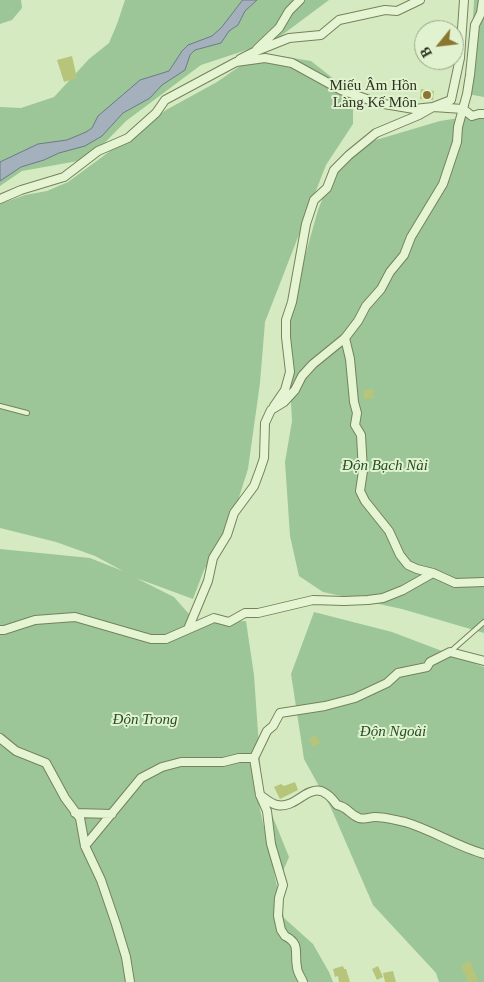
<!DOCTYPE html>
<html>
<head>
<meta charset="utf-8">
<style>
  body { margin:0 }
  #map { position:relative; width:484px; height:982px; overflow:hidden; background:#d6eac1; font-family:"Times New Roman",serif }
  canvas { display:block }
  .north { position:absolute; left:414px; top:20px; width:50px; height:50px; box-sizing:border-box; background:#e1f2d0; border:1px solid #99a688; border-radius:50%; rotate:241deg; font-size:14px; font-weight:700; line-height:20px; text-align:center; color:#2d331d }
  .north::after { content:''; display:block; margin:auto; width:18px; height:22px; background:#8b7630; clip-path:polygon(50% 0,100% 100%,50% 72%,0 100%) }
</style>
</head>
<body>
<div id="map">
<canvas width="484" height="982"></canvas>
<div class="north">B</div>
</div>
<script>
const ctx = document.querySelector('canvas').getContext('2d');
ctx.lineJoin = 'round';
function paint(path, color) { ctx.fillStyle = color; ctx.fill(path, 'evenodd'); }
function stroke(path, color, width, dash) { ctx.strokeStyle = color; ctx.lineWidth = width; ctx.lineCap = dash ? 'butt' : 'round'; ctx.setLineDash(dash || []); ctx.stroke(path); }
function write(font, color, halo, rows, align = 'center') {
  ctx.font = font + ' "Times New Roman",serif'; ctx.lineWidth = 4; ctx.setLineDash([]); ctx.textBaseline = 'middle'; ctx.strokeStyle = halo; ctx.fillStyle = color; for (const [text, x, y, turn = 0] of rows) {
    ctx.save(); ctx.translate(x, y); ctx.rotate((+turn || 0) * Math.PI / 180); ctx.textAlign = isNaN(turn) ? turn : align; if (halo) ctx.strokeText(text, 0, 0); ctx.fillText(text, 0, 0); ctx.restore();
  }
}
const green = new Path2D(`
  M 0,0 L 21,0 L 22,8 L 12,20 L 0,24 Z
  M 125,0 L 329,0 L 274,41 L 201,65 L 126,121 L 89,159 L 22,171 L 0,186 L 0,107 L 21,108 L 54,97 L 89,59 L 109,43 L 117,24 Z
  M 474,0 L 484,0 L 484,97 L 467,94 L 470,75 Z
  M 268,54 L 311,61 L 353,94 L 353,124 L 326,165 L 265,322 L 260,383 L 248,469 L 227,535 L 204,570 L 193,599 L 136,578 L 174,597 L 197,623 L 246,621 L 254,675 L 262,790 L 289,857 L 281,876 L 270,828 L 256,791 L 284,918 L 313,944 L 329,972 L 333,982 L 130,982 L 126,961 L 126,982 L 0,982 L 0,549 L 90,558 L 123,571 L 95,556 L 56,542 L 0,528 L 0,204 L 25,195 L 47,191 L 68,182 L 166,110 L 217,82 L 253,57 Z
  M 484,114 L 484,633 L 402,609 L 323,592 L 299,576 L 290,536 L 285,462 L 292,421 L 289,364 L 292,302 L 318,210 L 334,170 L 359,145 L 440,121 Z
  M 314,612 L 392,632 L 484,667 L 484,982 L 439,982 L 436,973 L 373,905 L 331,808 L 304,759 L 291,674 Z`);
const water = new Path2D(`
  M 243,0 L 257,0 L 245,11 L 238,25 L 229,31 L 221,43 L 195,50 L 190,55 L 185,70 L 162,85 L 150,98 L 123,113 L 102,136 L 85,146 L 59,153 L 44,160 L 21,167 L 0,181 L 0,162 L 38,144 L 67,140 L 86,132 L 92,128 L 98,116 L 140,80 L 169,71 L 182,51 L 188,45 L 212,36 L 221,28 Z`);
const building = new Path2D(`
  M 72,56 L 77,78 L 64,82 L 57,60 Z
  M 421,89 L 434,91 L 433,100 L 420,99 Z
  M 373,389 L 374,398 L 364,399 L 363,390 Z
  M 316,735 L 320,743 L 313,747 L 309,739 Z
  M 295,782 L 298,790 L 280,799 L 274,787 L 281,784 L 284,786 Z
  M 470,961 L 478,980 L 474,982 L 468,982 L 461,965 Z
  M 343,966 L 344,969 L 346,969 L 350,982 L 339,982 L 338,976 L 335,977 L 333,969 Z
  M 378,966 L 383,977 L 377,980 L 372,969 Z
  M 393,971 L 396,982 L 385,982 L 383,973 Z`);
const lane = new Path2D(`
  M 0,406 L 27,413
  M 450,652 L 484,622`);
const street = new Path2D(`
  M 257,49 L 279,28 L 289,11 L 300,0
  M 240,59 L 254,52 L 289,38 L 321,35 L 339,20 L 385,10 L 397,11 L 420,0
  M 0,199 L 21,190 L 64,177 L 98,151 L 128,138 L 156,113 L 165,100 L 236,62 L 265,58 L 292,63 L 341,90 L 378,103 L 414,109 L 433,107 L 463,109 L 472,116 L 479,114 L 484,114
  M 345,338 L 350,359 L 354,402 L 357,413 L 355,425 L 361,435 L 363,471 L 360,491 L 365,501 L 389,531 L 400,555 L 408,565 L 417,569 L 433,573
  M 274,406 L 285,390 L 290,372 L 286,337 L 286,320 L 292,302 L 306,224 L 314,200 L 327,188 L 334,170 L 349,155 L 376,133 L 419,115 L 433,107 L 451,100 L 460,58 L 464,0
  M 188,629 L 208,581 L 213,558 L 227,535 L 234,513 L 254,486 L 260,470 L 264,458 L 265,423 L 271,410 L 284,402 L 295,390 L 302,376 L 313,364 L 345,338 L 358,321 L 366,306 L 381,289 L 390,272 L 404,255 L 411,237 L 443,184 L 457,142 L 458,127 L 467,94 L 470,75 L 475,25 L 481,13 L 483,0
  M 0,630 L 4,630 L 35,620 L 75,617 L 151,639 L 166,639 L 214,618 L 229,622 L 245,613 L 258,613 L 313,600 L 344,601 L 368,600 L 383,598 L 403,590 L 433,573 L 455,583 L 484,582
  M 0,738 L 16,751 L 46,763 L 65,798 L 80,818 L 85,846 L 101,880 L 116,924 L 126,957 L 130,982
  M 254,758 L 260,795 L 267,811 L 271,844 L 283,885 L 279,898 L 278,916 L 281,930 L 285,936 C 301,944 294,952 297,967 C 297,972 301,977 303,982
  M 260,795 C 265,798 271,804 277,805 C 301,810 312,770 337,805 C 348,807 349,814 359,818 C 365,820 369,817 375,817 C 385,817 395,820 405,822 C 432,830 456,846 484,854
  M 75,813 L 112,814
  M 85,846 L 141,778 L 162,767 L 181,762 L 223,762 L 239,758 L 254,758 L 267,731 L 273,726 L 280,713 L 325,706 L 355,698 L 387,683 L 398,673 L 427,667 L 430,662 L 450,652 L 484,661`);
const markers = [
  [427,95,5,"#8b7630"]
];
const poiNames = [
  ["Miếu Âm Hồn",417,86],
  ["Làng Kế Môn",417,103]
];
const parkNames = [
  ["Độn Bạch Nài",385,466],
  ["Độn Trong",145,720],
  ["Độn Ngoài",393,732]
];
paint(green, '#9cc697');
paint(water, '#a4b0bc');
stroke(water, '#6c7a89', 1);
paint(building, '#b6c57a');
stroke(lane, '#75825a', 6);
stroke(street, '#75825a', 10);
stroke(lane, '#e5f5d4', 4);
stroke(street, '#e5f5d4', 8);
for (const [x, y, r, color] of markers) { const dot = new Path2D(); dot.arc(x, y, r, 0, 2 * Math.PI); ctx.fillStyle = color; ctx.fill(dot); stroke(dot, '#e1f2d0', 2); }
write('15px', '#2d331d', '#e1f2d0', poiNames, 'right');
write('italic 15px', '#264d27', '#e1f2d0', parkNames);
</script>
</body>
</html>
